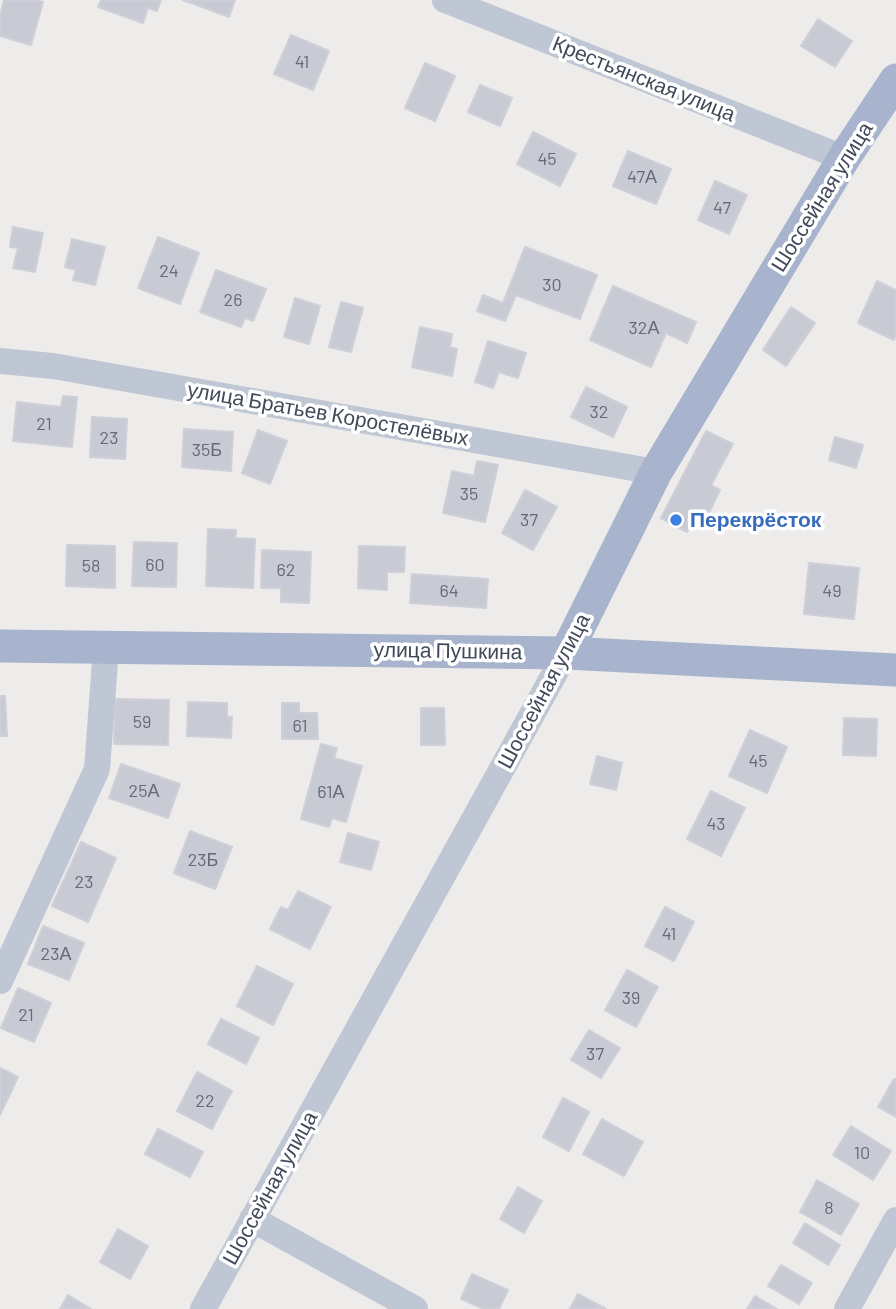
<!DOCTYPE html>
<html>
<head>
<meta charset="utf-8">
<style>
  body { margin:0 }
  canvas { display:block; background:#eeebeb }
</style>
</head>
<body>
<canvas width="896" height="1309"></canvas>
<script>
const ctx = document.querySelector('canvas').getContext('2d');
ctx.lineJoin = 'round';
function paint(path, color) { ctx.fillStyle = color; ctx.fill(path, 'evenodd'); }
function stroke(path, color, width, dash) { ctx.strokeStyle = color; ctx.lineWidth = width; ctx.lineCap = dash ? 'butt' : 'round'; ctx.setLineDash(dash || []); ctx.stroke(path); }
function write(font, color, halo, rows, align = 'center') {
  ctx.font = font + ' Barlow,sans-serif'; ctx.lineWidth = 7; ctx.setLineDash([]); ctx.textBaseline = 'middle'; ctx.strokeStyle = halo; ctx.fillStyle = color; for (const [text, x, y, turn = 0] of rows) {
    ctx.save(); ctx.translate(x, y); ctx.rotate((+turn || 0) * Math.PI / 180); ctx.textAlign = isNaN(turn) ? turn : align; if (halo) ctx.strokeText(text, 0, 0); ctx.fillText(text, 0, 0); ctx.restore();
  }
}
const building = new Path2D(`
  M 4,0 L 35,0 L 43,2 L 31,45 L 0,36 L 0,16 Z
  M 101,0 L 161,0 L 157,11 L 148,8 L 143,23 L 98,7 Z
  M 183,0 L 235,0 L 229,17 Z
  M 818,19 L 852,41 L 835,67 L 801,46 Z
  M 291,35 L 329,51 L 313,90 L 274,74 Z
  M 425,63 L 455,76 L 435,121 L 405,108 Z
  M 480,85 L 512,98 L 500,126 L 468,112 Z
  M 533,132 L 576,154 L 560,186 L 517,164 Z
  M 628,151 L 671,169 L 656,204 L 613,186 Z
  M 715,181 L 747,195 L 729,234 L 698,220 Z
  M 13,227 L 43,233 L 35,272 L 13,268 L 18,248 L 10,247 Z
  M 158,237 L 199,253 L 180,304 L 138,288 Z
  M 72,239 L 105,247 L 95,285 L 73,280 L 76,270 L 65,267 Z
  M 525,247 L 597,275 L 580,319 L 516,295 L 505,321 L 477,311 L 483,295 L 503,303 Z
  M 216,270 L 266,289 L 253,321 L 245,318 L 241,327 L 200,312 Z
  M 877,281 L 896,290 L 896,335 L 894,340 L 858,323 Z
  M 613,286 L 696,322 L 687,343 L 666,333 L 651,367 L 590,340 Z
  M 295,298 L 320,306 L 309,344 L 284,337 Z
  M 341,302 L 363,308 L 351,352 L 329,347 Z
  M 791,307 L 815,323 L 786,366 L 763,350 Z
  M 420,327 L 452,334 L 450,347 L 457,349 L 452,376 L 412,367 Z
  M 488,341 L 526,353 L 518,378 L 499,372 L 493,388 L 475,382 Z
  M 586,387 L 627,407 L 613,437 L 571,417 Z
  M 63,396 L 77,397 L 72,447 L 13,441 L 17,402 L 61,407 Z
  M 92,417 L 127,419 L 125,459 L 90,457 Z
  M 184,429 L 233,432 L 231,471 L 182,467 Z
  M 258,430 L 287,441 L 270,484 L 242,473 Z
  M 706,431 L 733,444 L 711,485 L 720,490 L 709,513 L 700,508 L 687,532 L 661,518 Z
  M 835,437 L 863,445 L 856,468 L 829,460 Z
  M 477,461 L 498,465 L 485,522 L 443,513 L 452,471 L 474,476 Z
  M 525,490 L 557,507 L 533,550 L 502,533 Z
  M 208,529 L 236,530 L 235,538 L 255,539 L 253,588 L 206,586 Z
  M 134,542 L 177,543 L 176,587 L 132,586 Z
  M 67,545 L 115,546 L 115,588 L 66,586 Z
  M 359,546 L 405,547 L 404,572 L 387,572 L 387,590 L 358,588 Z
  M 262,550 L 311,552 L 309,603 L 281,602 L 281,588 L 261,588 Z
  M 809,563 L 859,568 L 854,619 L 804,614 Z
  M 412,574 L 488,579 L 486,608 L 410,603 Z
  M 0,696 L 5,696 L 7,736 L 0,736 Z
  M 115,699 L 169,700 L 168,745 L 114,744 Z
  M 188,702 L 227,703 L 227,717 L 232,717 L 231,738 L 187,736 Z
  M 282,703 L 299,703 L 299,713 L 317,713 L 318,739 L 282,739 Z
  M 421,708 L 444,708 L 445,745 L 421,745 Z
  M 844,718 L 877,719 L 876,756 L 843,755 Z
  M 750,730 L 787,747 L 767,793 L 729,776 Z
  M 321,744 L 337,748 L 334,758 L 362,766 L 346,822 L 332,818 L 329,827 L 301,819 Z
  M 597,756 L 622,763 L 616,790 L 590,784 Z
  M 121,764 L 180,784 L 168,818 L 109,798 Z
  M 711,791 L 745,808 L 721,856 L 687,839 Z
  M 190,831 L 232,847 L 215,889 L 174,873 Z
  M 348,833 L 379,842 L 371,870 L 340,862 Z
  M 81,842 L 116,858 L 88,922 L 52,906 Z
  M 298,891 L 331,907 L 310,949 L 270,929 L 281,907 L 288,910 Z
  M 665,907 L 694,922 L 674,961 L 645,946 Z
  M 43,926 L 84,943 L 69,980 L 28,964 Z
  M 257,966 L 293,984 L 273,1025 L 237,1006 Z
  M 627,970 L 658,987 L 636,1027 L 605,1010 Z
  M 18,988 L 51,1003 L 34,1042 L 1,1028 Z
  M 221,1019 L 259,1038 L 246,1064 L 208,1044 Z
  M 589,1030 L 620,1048 L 601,1078 L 571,1060 Z
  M 0,1068 L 18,1077 L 0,1115 Z
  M 197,1072 L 232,1091 L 212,1129 L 177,1111 Z
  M 894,1079 L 896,1079 L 896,1117 L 878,1107 Z
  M 563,1098 L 589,1112 L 569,1151 L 543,1137 Z
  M 602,1119 L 643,1142 L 624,1176 L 583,1154 Z
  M 851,1126 L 891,1151 L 873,1180 L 833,1155 Z
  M 158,1129 L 203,1152 L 190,1177 L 145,1154 Z
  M 817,1180 L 859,1204 L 841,1235 L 800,1212 Z
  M 518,1187 L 542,1201 L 524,1233 L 500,1219 Z
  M 805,1223 L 840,1245 L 828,1265 L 793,1243 Z
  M 118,1229 L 148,1246 L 130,1279 L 100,1262 Z
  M 781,1265 L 812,1283 L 799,1304 L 768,1286 Z
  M 472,1274 L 508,1290 L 499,1309 L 484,1309 L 461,1299 Z
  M 578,1294 L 606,1309 L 570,1309 Z
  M 68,1295 L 91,1309 L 60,1309 Z
  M 755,1296 L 777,1309 L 747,1309 Z`);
const minor = new Path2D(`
  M 445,0 L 844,158
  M 0,361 L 53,366 L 656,472
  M 0,981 L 97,769 L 106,648
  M 252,1219 L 415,1309
  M 203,1309 L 566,653
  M 847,1309 L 896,1220`);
const major = new Path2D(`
  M 0,646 L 566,653 L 896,670
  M 566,653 L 656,472 L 844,158 L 896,80`);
const markers = [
  [676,520,7,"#3f7fe0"]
];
const numberNames = [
  ["41",302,62],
  ["45",547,159],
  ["47А",642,177],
  ["47",722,208],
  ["24",169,271],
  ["30",552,285],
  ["26",233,300],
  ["32А",644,328],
  ["32",599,412],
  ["21",44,424],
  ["23",109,438],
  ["35Б",207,450],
  ["35",469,494],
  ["37",529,520],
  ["60",155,565],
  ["58",91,566],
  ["62",286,570],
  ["64",449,591],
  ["49",832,591],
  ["59",142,722],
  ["61",300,726],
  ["45",758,761],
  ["25А",144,791],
  ["61А",331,792],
  ["43",716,824],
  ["23Б",203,860],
  ["23",84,882],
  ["41",669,934],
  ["23А",56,954],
  ["39",631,998],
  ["21",26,1015],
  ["37",595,1054],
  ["22",205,1101],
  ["10",862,1153],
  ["8",829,1208]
];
const streetNames = [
  ["Крестьянская улица",644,79,22],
  ["Шоссейная улица",822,197,-58],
  ["улица Братьев Коростелёвых",328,414,10],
  ["улица Пушкина",448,651,1],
  ["Шоссейная улица",544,691,-62],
  ["Шоссейная улица",270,1188,-61]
];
const shopNames = [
  ["Перекрёсток",690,520]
];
paint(building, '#c9cbd4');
stroke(building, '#cecfd8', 2);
stroke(minor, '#c0c7d4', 26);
stroke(major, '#a8b4cd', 33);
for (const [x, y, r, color] of markers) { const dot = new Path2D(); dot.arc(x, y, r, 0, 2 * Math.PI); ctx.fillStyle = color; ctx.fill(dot); stroke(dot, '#fff', 2.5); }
write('18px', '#646a78', null, numberNames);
write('21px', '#424a5a', '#fff', streetNames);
write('bold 21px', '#366cbe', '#fff', shopNames, 'left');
</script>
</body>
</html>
